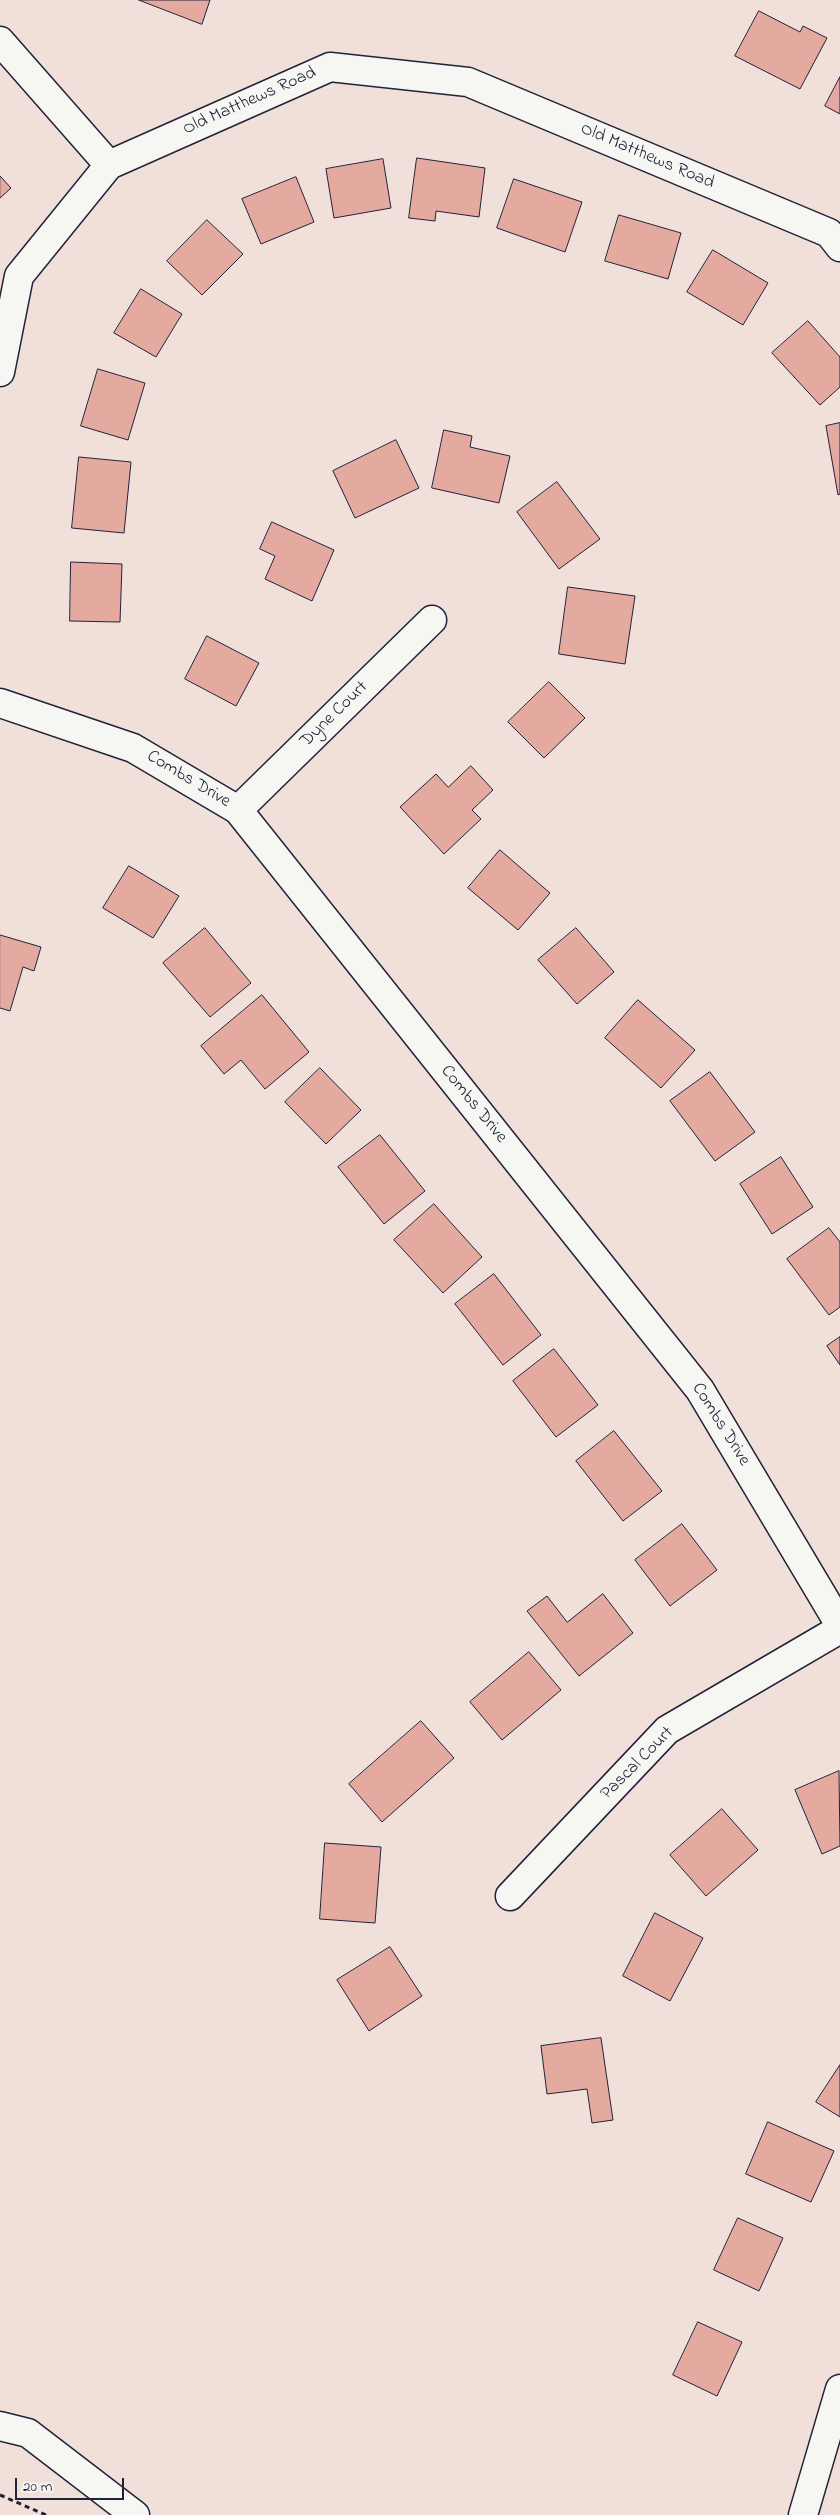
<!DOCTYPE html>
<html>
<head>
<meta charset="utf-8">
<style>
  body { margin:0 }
  #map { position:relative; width:840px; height:2515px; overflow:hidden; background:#f1dfd9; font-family:"Indie Flower",sans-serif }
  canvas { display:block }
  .scale { position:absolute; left:15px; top:2478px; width:109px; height:22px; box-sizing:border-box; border:2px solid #22223b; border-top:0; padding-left:6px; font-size:15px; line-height:18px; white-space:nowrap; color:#22223b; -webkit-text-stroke:4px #f6f6f2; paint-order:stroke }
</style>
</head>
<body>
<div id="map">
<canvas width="840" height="2515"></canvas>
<div class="scale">20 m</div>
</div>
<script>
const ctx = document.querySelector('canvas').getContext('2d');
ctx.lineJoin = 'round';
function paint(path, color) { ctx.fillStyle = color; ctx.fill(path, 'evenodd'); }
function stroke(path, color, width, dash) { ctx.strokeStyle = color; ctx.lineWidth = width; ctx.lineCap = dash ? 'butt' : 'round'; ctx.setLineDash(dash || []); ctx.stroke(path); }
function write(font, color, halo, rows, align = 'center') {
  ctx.font = font + ' "Indie Flower",sans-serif'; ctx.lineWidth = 4; ctx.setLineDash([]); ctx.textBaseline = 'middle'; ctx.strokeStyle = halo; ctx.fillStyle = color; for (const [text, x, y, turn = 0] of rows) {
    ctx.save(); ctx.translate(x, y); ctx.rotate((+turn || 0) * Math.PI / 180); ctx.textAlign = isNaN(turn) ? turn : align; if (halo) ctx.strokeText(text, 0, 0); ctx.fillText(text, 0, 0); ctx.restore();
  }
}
const building = new Path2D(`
  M 139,0 L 210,0 L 202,24 Z
  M 759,11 L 800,32 L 803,26 L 827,38 L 800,89 L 735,56 Z
  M 840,77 L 840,114 L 825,106 Z
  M 417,158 L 485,168 L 479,217 L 436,211 L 435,221 L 409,218 Z
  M 383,159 L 391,208 L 334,218 L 326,169 Z
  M 0,176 L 11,188 L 0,198 Z
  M 296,177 L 314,222 L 261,244 L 242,199 Z
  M 514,179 L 582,202 L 565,252 L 497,228 Z
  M 619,215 L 681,233 L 668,279 L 605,261 Z
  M 207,220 L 243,254 L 202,295 L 167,261 Z
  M 713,250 L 768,283 L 743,325 L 687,292 Z
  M 141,289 L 182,314 L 156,357 L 114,333 Z
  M 808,321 L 840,357 L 840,387 L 820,405 L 772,353 Z
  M 98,369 L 145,383 L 128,440 L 81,426 Z
  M 840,423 L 840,494 L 838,495 L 826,426 Z
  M 444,430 L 472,436 L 470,447 L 510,456 L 499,503 L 432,488 Z
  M 396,440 L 419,488 L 355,518 L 333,471 Z
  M 79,457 L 131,462 L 124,533 L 72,528 Z
  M 557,482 L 600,539 L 559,569 L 517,512 Z
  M 272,522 L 334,550 L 312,601 L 265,579 L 275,556 L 260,549 Z
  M 71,562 L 122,564 L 120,622 L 70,621 Z
  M 568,587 L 635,596 L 625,664 L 559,654 Z
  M 207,636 L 259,663 L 236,706 L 185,679 Z
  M 549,682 L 585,718 L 544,758 L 508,722 Z
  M 471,766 L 493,790 L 472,810 L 481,819 L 444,854 L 400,807 L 436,774 L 448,787 Z
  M 500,850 L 550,893 L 518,930 L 468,888 Z
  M 129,866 L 179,896 L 153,938 L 103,908 Z
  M 205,928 L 251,983 L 210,1017 L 163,963 Z
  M 576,928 L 614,972 L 577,1004 L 538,960 Z
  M 0,935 L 41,947 L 34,971 L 23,967 L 10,1011 L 0,1008 Z
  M 262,995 L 309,1052 L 265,1089 L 241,1060 L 224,1074 L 201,1046 Z
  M 638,1000 L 695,1050 L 661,1088 L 605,1038 Z
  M 320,1068 L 361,1110 L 326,1144 L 285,1102 Z
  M 710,1072 L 755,1132 L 715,1161 L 670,1101 Z
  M 380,1135 L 425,1191 L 384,1224 L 338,1167 Z
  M 781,1157 L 813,1207 L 772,1234 L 740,1184 Z
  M 434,1204 L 482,1257 L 443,1293 L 394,1240 Z
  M 829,1228 L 840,1242 L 840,1307 L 829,1315 L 787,1259 Z
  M 494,1274 L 541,1335 L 503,1365 L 455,1304 Z
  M 840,1337 L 840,1365 L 827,1346 Z
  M 554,1349 L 598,1405 L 556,1437 L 513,1381 Z
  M 614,1431 L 662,1491 L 623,1521 L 576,1461 Z
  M 682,1524 L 717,1570 L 670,1606 L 635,1560 Z
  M 603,1594 L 633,1633 L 579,1676 L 527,1611 L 547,1596 L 567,1622 Z
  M 529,1652 L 561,1690 L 502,1740 L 470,1702 Z
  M 421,1721 L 454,1758 L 382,1822 L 349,1784 Z
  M 839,1771 L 840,1846 L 822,1854 L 795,1790 Z
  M 722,1809 L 758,1850 L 706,1896 L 670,1855 Z
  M 325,1843 L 381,1847 L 375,1923 L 320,1919 Z
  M 655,1913 L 703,1938 L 670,2001 L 623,1976 Z
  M 390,1947 L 422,1996 L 369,2031 L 337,1980 Z
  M 601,2038 L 613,2120 L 592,2123 L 587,2089 L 547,2094 L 541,2046 Z
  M 840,2065 L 840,2117 L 816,2102 Z
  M 768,2122 L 834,2151 L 811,2202 L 746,2174 Z
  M 738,2218 L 783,2238 L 759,2291 L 714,2270 Z
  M 698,2322 L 742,2342 L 717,2396 L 673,2375 Z`);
const path = new Path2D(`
  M 0,2495 L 46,2515`);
const street = new Path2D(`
  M 0,41 L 109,165
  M 0,703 L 133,748 L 238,810 L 700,1390 L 840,1625
  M 238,810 L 432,620
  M 510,1896 L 667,1730 L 840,1629
  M 0,2426 L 28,2433 L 135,2515
  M 803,2515 L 840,2389`);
const secondary = new Path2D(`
  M 0,372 L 19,276 L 109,165 L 330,67 L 468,82 L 829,233 L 840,247`);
const streetNames = [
  ["Old Matthews Road",250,102,-24],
  ["Old Matthews Road",647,157,23],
  ["Dyne Court",335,715,-44],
  ["Combs Drive",188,780,31],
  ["Combs Drive",473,1105,51],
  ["Combs Drive",720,1425,58],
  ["Pascal Court",638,1764,-45]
];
paint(building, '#e4aaa0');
stroke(building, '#22223b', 1);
stroke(street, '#22223b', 31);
stroke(secondary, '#22223b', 31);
stroke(path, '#22223b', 3, [5, 4]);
stroke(street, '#f6f6f2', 28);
stroke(secondary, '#f6f6f2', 28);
write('18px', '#22223b', '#f6f6f2', streetNames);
</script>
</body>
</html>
